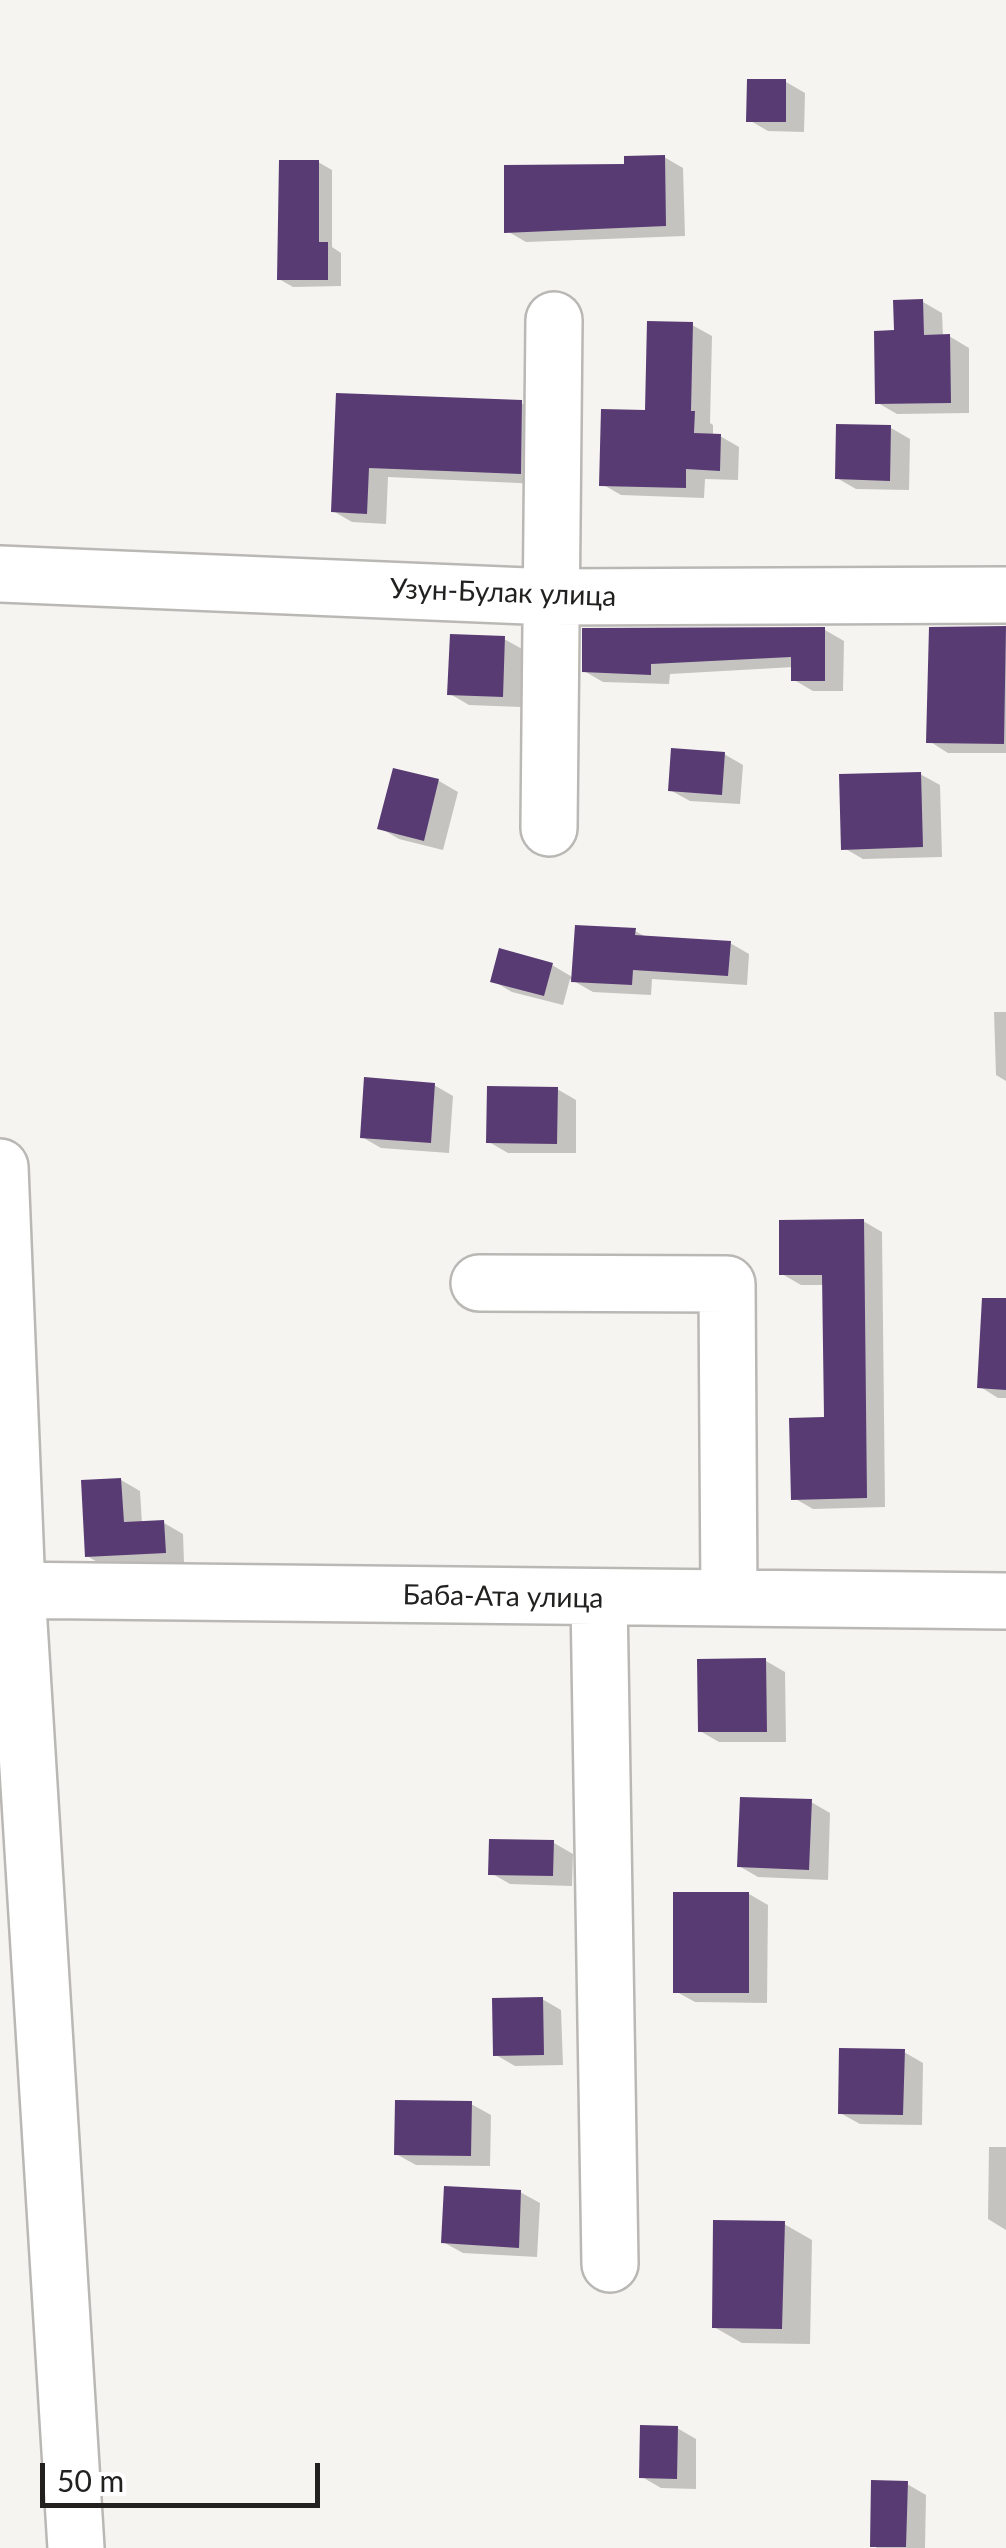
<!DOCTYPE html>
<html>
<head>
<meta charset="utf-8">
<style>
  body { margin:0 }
  #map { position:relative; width:1006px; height:2548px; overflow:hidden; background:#f6f4f1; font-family:Lato,sans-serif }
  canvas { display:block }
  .scale { position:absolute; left:40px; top:2463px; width:280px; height:45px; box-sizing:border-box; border:5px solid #222120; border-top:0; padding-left:12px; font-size:30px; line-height:35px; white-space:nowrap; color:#222120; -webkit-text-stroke:8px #fff; paint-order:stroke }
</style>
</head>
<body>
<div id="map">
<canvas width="1006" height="2548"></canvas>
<div class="scale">50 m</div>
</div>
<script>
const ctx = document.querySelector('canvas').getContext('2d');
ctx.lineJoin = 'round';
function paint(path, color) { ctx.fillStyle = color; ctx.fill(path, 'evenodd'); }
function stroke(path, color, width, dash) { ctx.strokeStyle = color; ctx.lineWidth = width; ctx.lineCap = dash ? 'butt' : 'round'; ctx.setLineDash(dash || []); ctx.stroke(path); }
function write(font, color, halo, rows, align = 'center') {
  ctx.font = font + ' Lato,sans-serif'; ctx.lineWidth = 10; ctx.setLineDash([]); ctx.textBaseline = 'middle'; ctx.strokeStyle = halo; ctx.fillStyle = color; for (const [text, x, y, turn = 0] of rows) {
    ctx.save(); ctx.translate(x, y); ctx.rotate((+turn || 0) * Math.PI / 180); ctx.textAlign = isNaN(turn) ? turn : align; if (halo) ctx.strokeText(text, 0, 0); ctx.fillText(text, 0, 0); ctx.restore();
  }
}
const shadow = new Path2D(`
  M 786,82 L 805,93 L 804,132 L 768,131 L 749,120 Z
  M 664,157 L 683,168 L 685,236 L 526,242 L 507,231 L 627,167 Z
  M 318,162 L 332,170 L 332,247 L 341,253 L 341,286 L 293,287 L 279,279 Z
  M 923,302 L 942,313 L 943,337 L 949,336 L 969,348 L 969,413 L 897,414 L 878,403 Z
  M 692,325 L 712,336 L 710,423 L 713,425 L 713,436 L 720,436 L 739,447 L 738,480 L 705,479 L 704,498 L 621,495 L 602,484 L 648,413 Z
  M 338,395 L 521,403 L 540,414 L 540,484 L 388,477 L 386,524 L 352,522 L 333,511 Z
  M 891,428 L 910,439 L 909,490 L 856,489 L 837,478 Z
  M 1006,629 L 1006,753 L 948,753 L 929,741 Z
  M 825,630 L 844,641 L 843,691 L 813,691 L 794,680 L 794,667 L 670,674 L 669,684 L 603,682 L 584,671 Z
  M 504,639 L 524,650 L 521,707 L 469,705 L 450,694 Z
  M 724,754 L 743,765 L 740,804 L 690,801 L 670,790 Z
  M 394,771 L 439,781 L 458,792 L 443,850 L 399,839 L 380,828 Z
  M 920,774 L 940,785 L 942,857 L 863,859 L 844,848 Z
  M 635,931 L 648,938 L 730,943 L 749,954 L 747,985 L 652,979 L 651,995 L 593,992 L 570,979 L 563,1005 L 512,992 L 493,981 L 552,965 L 574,978 Z
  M 994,1012 L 1006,1012 L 1006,1081 L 996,1075 Z
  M 434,1085 L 453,1096 L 449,1153 L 381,1148 L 362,1137 Z
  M 557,1089 L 576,1100 L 576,1153 L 508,1153 L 489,1142 Z
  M 863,1221 L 882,1232 L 885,1507 L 813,1509 L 794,1498 L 827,1419 L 825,1285 L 801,1285 L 782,1274 Z
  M 1006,1330 L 1006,1398 L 998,1398 L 979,1386 Z
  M 121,1480 L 140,1491 L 142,1524 L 164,1523 L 183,1534 L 184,1562 L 106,1567 L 87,1556 Z
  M 766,1661 L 785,1672 L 786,1742 L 719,1742 L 700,1731 Z
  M 811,1802 L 830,1813 L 828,1880 L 758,1877 L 739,1866 Z
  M 554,1843 L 573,1854 L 572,1886 L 510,1884 L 491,1873 Z
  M 749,1894 L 768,1905 L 767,2003 L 695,2002 L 675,1991 Z
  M 542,1999 L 561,2010 L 563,2065 L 515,2066 L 496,2055 Z
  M 904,2052 L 923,2063 L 922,2125 L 860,2124 L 840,2113 Z
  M 471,2104 L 491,2115 L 490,2166 L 416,2165 L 396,2154 Z
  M 989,2147 L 1006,2147 L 1006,2230 L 988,2219 Z
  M 520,2192 L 540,2203 L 537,2257 L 463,2253 L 443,2242 Z
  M 784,2224 L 812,2240 L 810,2344 L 742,2343 L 714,2327 Z
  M 677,2428 L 696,2439 L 696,2489 L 661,2488 L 642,2477 Z
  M 907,2484 L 926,2495 L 925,2548 L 877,2548 L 872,2545 Z`);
const building = new Path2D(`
  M 747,79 L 786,79 L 786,122 L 746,122 Z
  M 665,155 L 666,226 L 504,233 L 504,165 L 624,164 L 624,156 Z
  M 279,160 L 319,160 L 319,242 L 328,242 L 328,280 L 277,280 Z
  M 923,299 L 924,335 L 950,334 L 951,403 L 875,404 L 874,331 L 894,330 L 893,300 Z
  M 647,321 L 693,322 L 691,411 L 695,411 L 694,433 L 721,434 L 720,471 L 686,469 L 686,488 L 599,486 L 601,409 L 645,410 Z
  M 336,393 L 522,400 L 521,474 L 369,468 L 367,514 L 331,512 Z
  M 836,424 L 891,425 L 890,481 L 835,479 Z
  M 1006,626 L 1004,744 L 926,743 L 929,627 Z
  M 825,627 L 825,681 L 791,681 L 791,657 L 651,664 L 651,675 L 582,672 L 582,628 Z
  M 450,634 L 505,636 L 503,697 L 447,695 Z
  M 671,748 L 725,752 L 722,795 L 668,791 Z
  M 393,768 L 439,779 L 424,841 L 377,829 Z
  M 921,772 L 923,847 L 841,850 L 839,774 Z
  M 575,925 L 636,928 L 635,935 L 731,941 L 728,976 L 633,970 L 632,985 L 571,982 Z
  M 499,948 L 553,963 L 544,996 L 490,982 Z
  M 364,1077 L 435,1083 L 431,1143 L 360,1138 Z
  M 487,1086 L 558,1087 L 557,1144 L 486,1143 Z
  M 864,1219 L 867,1498 L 791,1500 L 789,1418 L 824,1417 L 822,1275 L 779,1275 L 779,1220 Z
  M 982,1298 L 1006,1298 L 1006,1390 L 977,1388 Z
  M 121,1478 L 124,1522 L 164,1520 L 166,1553 L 85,1557 L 81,1480 Z
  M 766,1658 L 767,1732 L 698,1732 L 697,1659 Z
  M 740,1797 L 812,1799 L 809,1870 L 737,1867 Z
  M 489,1839 L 554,1840 L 553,1876 L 488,1875 Z
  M 673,1892 L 749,1892 L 749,1993 L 673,1993 Z
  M 543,1997 L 544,2055 L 493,2056 L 492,1998 Z
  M 839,2048 L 905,2049 L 903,2115 L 838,2114 Z
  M 395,2100 L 472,2101 L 471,2156 L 394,2155 Z
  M 444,2186 L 521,2190 L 519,2248 L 441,2243 Z
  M 713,2220 L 785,2221 L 782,2329 L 712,2328 Z
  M 640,2425 L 678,2426 L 677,2479 L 639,2478 Z
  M 871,2480 L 908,2481 L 906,2547 L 870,2547 Z`);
const minor = new Path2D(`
  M 0,574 L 551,597 L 1006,595
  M 549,828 L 554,320
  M 0,1167 L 17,1590 L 76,2548
  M 479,1283 L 727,1284 L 729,1598
  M 0,1590 L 1006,1601
  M 599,1598 L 610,2264`);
const streetNames = [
  ["Узун-Булак улица",503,593,2],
  ["Баба-Ата улица",503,1597,1]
];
paint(shadow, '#0003');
paint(building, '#583b73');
stroke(minor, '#bab8b5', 60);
stroke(minor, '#fff', 55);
write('28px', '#222120', '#fff', streetNames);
</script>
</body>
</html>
